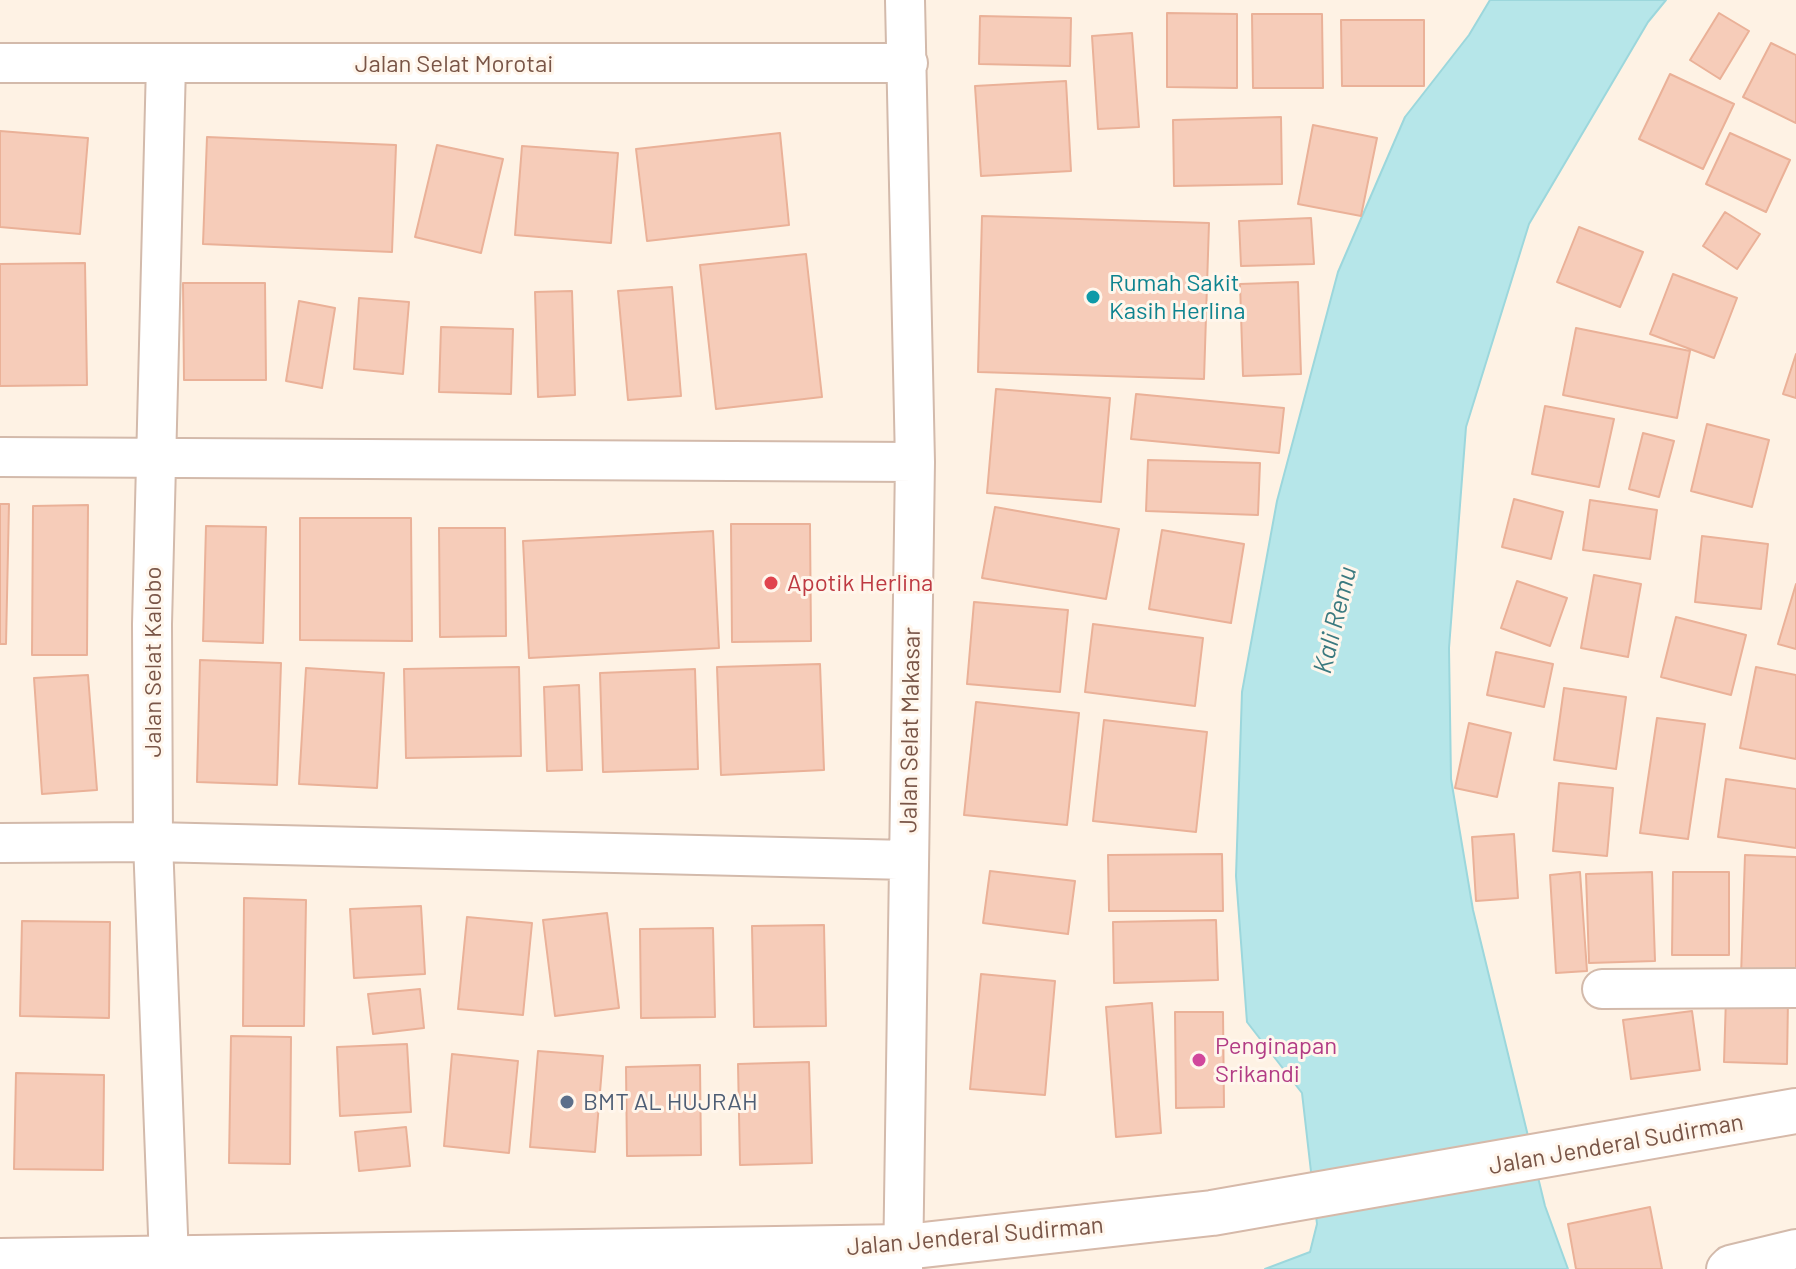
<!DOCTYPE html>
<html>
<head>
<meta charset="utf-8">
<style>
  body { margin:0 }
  canvas { display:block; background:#fef2e4 }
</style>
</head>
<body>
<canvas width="1796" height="1269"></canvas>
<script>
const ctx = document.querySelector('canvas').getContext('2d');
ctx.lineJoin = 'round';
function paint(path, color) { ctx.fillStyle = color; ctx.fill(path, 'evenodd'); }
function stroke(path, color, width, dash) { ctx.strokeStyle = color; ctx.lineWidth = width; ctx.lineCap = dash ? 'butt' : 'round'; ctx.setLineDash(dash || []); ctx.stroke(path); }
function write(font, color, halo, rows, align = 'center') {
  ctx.font = font + ' Barlow,sans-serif'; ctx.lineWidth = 6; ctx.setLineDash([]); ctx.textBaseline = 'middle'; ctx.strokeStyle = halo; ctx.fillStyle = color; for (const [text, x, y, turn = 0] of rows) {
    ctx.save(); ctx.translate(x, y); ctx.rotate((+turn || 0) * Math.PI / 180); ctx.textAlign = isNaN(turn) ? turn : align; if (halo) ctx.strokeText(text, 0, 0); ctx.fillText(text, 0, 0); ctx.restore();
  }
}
const water = new Path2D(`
  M 1490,0 L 1666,0 L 1648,22 L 1529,224 L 1466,427 L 1449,648 L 1451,779 L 1473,910 L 1545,1206 L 1568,1269 L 1265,1269 L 1310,1252 L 1317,1224 L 1302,1093 L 1247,1022 L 1236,876 L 1242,692 L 1277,501 L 1338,272 L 1405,117 L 1469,35 Z`);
const building = new Path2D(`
  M 1167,13 L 1237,14 L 1237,88 L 1167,87 Z
  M 1719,13 L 1749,31 L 1720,79 L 1690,60 Z
  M 1252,14 L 1322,14 L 1323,88 L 1253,88 Z
  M 980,16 L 1071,18 L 1070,66 L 979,64 Z
  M 1341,20 L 1424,20 L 1424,86 L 1342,86 Z
  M 1132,33 L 1139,127 L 1098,129 L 1092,36 Z
  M 1771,43 L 1796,55 L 1796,123 L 1743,97 Z
  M 1670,74 L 1734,104 L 1703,169 L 1639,139 Z
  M 1066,81 L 1071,171 L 981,176 L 975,86 Z
  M 1281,117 L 1282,184 L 1174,186 L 1173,120 Z
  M 1313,125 L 1377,138 L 1361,216 L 1298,204 Z
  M 0,131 L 88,138 L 80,234 L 0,227 Z
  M 780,133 L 789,225 L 647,241 L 636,149 Z
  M 1730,133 L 1790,160 L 1766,212 L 1706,184 Z
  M 207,137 L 396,145 L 392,252 L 203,244 Z
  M 437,145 L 503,159 L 481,253 L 415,237 Z
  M 522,146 L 618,153 L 611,243 L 515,235 Z
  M 1725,212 L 1760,234 L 1737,269 L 1703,246 Z
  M 982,216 L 1209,223 L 1204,379 L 978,372 Z
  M 1311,218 L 1314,264 L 1241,266 L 1239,221 Z
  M 1579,227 L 1643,252 L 1620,307 L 1557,282 Z
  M 806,254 L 822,397 L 716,409 L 700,265 Z
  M 85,263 L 87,385 L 0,386 L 0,264 Z
  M 1673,274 L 1737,298 L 1714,358 L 1650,334 Z
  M 1298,282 L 1301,374 L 1243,376 L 1240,284 Z
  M 183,283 L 265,283 L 266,380 L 184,380 Z
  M 672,287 L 681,396 L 628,400 L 618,291 Z
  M 572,291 L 575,395 L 538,397 L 535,292 Z
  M 359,298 L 409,302 L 403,374 L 354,369 Z
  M 299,301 L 335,308 L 322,388 L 286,381 Z
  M 441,327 L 513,329 L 511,394 L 439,392 Z
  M 1576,328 L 1690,351 L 1677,418 L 1563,395 Z
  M 1796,354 L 1796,398 L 1783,394 Z
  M 996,389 L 1110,398 L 1101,502 L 987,493 Z
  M 1136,394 L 1284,408 L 1279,453 L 1131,439 Z
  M 1545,406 L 1614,419 L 1599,487 L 1532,474 Z
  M 1707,424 L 1769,440 L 1752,507 L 1691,491 Z
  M 1643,433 L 1674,441 L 1659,497 L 1629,489 Z
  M 1148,460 L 1260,463 L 1258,515 L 1146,511 Z
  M 1514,499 L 1563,512 L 1551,559 L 1502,547 Z
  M 1590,500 L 1657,510 L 1650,559 L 1583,550 Z
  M 0,504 L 9,504 L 6,644 L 0,644 Z
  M 88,505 L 87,655 L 32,655 L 33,506 Z
  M 995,507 L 1119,529 L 1106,599 L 982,578 Z
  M 300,518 L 411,518 L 412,641 L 300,640 Z
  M 731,524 L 810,524 L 811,641 L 732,642 Z
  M 206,526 L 266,527 L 263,643 L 203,641 Z
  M 439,528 L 505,528 L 506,636 L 440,637 Z
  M 1162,530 L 1244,544 L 1231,623 L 1149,609 Z
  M 713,531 L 719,648 L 529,658 L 523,541 Z
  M 1702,536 L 1768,544 L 1761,609 L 1695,602 Z
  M 1594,575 L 1641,584 L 1628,657 L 1581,648 Z
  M 1517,581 L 1567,598 L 1550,646 L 1501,628 Z
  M 1796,584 L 1796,649 L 1778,644 Z
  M 974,602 L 1068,610 L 1060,692 L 967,684 Z
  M 1676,617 L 1746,635 L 1731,695 L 1661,677 Z
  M 1093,624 L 1203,638 L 1195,706 L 1085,692 Z
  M 1496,652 L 1553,664 L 1544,707 L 1487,695 Z
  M 200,660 L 281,663 L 277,785 L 197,782 Z
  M 820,664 L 824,770 L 721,775 L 717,667 Z
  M 519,667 L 521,756 L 406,758 L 404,669 Z
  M 1756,667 L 1796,675 L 1796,759 L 1740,748 Z
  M 306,668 L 384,673 L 377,788 L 299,784 Z
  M 695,669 L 698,769 L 603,772 L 600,673 Z
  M 88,675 L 97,790 L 42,794 L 34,678 Z
  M 579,685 L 582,770 L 547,771 L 544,687 Z
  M 1564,688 L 1626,697 L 1616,769 L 1554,760 Z
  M 976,702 L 1079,713 L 1067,825 L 964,815 Z
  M 1657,718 L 1705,724 L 1688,839 L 1640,833 Z
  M 1104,720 L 1207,732 L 1196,832 L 1093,821 Z
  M 1469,723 L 1511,733 L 1497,797 L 1455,788 Z
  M 1726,779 L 1796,789 L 1796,848 L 1718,837 Z
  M 1559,783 L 1613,788 L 1607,856 L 1553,851 Z
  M 1514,834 L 1518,898 L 1476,901 L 1472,837 Z
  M 1222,854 L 1223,911 L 1109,911 L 1108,855 Z
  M 1745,855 L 1796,857 L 1796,978 L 1741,976 Z
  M 990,871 L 1075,881 L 1068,934 L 983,923 Z
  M 1580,872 L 1587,971 L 1556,973 L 1550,875 Z
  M 1652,872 L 1655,961 L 1589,963 L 1586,874 Z
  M 1673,872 L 1729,872 L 1729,955 L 1672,955 Z
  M 244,898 L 306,900 L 304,1026 L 243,1026 Z
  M 421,906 L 425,974 L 354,978 L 350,909 Z
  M 607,913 L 619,1008 L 555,1016 L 543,920 Z
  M 467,917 L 532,923 L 523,1015 L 458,1009 Z
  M 1216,920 L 1218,980 L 1114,983 L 1113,922 Z
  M 22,921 L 110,922 L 109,1018 L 20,1016 Z
  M 824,925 L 826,1026 L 754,1027 L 752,926 Z
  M 713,928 L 715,1017 L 641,1018 L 640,929 Z
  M 981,974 L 1055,981 L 1045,1095 L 970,1089 Z
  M 420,989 L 424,1028 L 373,1034 L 368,994 Z
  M 1726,997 L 1788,999 L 1787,1064 L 1724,1062 Z
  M 1152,1003 L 1161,1133 L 1116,1137 L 1106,1007 Z
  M 1692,1011 L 1700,1070 L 1631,1079 L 1623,1020 Z
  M 1175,1012 L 1223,1012 L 1224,1107 L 1176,1108 Z
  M 231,1036 L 291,1037 L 290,1164 L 229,1163 Z
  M 407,1044 L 411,1112 L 340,1116 L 337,1047 Z
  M 538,1051 L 603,1056 L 595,1152 L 530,1147 Z
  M 452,1054 L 518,1061 L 509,1153 L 444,1146 Z
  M 809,1062 L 812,1163 L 740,1165 L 738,1064 Z
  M 700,1065 L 701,1155 L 627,1156 L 626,1067 Z
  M 16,1073 L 104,1075 L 103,1170 L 14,1169 Z
  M 406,1127 L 410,1166 L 359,1171 L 355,1132 Z
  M 1650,1207 L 1662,1269 L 1576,1269 L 1568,1224 Z`);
const minor = new Path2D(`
  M 0,63 L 908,63
  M 166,64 L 152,624 L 153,842 L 169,1260
  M 0,457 L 915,462
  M 0,843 L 153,842 L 908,860
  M 1602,989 L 1796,988
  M 903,1269 L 915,462 L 905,0
  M 1726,1269 L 1730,1265 L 1796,1249`);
const secondary = new Path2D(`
  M 0,1261 L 905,1247 L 1212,1213 L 1796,1111`);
const markers = [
  [1093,297,8,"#0f9aa8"],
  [771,583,8,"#e0444e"],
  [1199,1060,8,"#d1479c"],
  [567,1102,8,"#5c6f8a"]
];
const streetNames = [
  ["Jalan Selat Morotai",454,64],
  ["Jalan Selat Kalobo",153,662,-90],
  ["Jalan Selat Makasar",910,730,-89],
  ["Jalan Jenderal Sudirman",1616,1144,-10],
  ["Jalan Jenderal Sudirman",975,1236,-5]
];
const cultureNames = [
  ["Rumah Sakit",1109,283],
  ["Kasih Herlina",1109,311]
];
const healthNames = [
  ["Apotik Herlina",787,583]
];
const hotelNames = [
  ["Penginapan",1215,1046],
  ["Srikandi",1215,1074]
];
const serviceNames = [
  ["BMT AL HUJRAH",583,1102]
];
const waterNames = [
  ["Kali Remu",1335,620,-76]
];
paint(water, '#b6e6e9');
stroke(water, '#9cd7dc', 2);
paint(building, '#f6ccb9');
stroke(building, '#eab198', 2);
stroke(minor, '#d3baab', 42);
stroke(secondary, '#d6b9a9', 48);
stroke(minor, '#fff', 38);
stroke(secondary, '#fff', 44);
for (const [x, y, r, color] of markers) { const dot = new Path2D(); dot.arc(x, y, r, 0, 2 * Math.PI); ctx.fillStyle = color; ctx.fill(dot); stroke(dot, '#fff6ec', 3); }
write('24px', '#795547', '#fff6ec', streetNames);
write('24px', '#0d838f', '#fff6ec', cultureNames, 'left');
write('24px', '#be3a42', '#fff6ec', healthNames, 'left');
write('24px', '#b23c85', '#fff6ec', hotelNames, 'left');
write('24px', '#4e5e75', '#fff6ec', serviceNames, 'left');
write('italic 26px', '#3a797f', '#fff6ec', waterNames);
</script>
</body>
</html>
